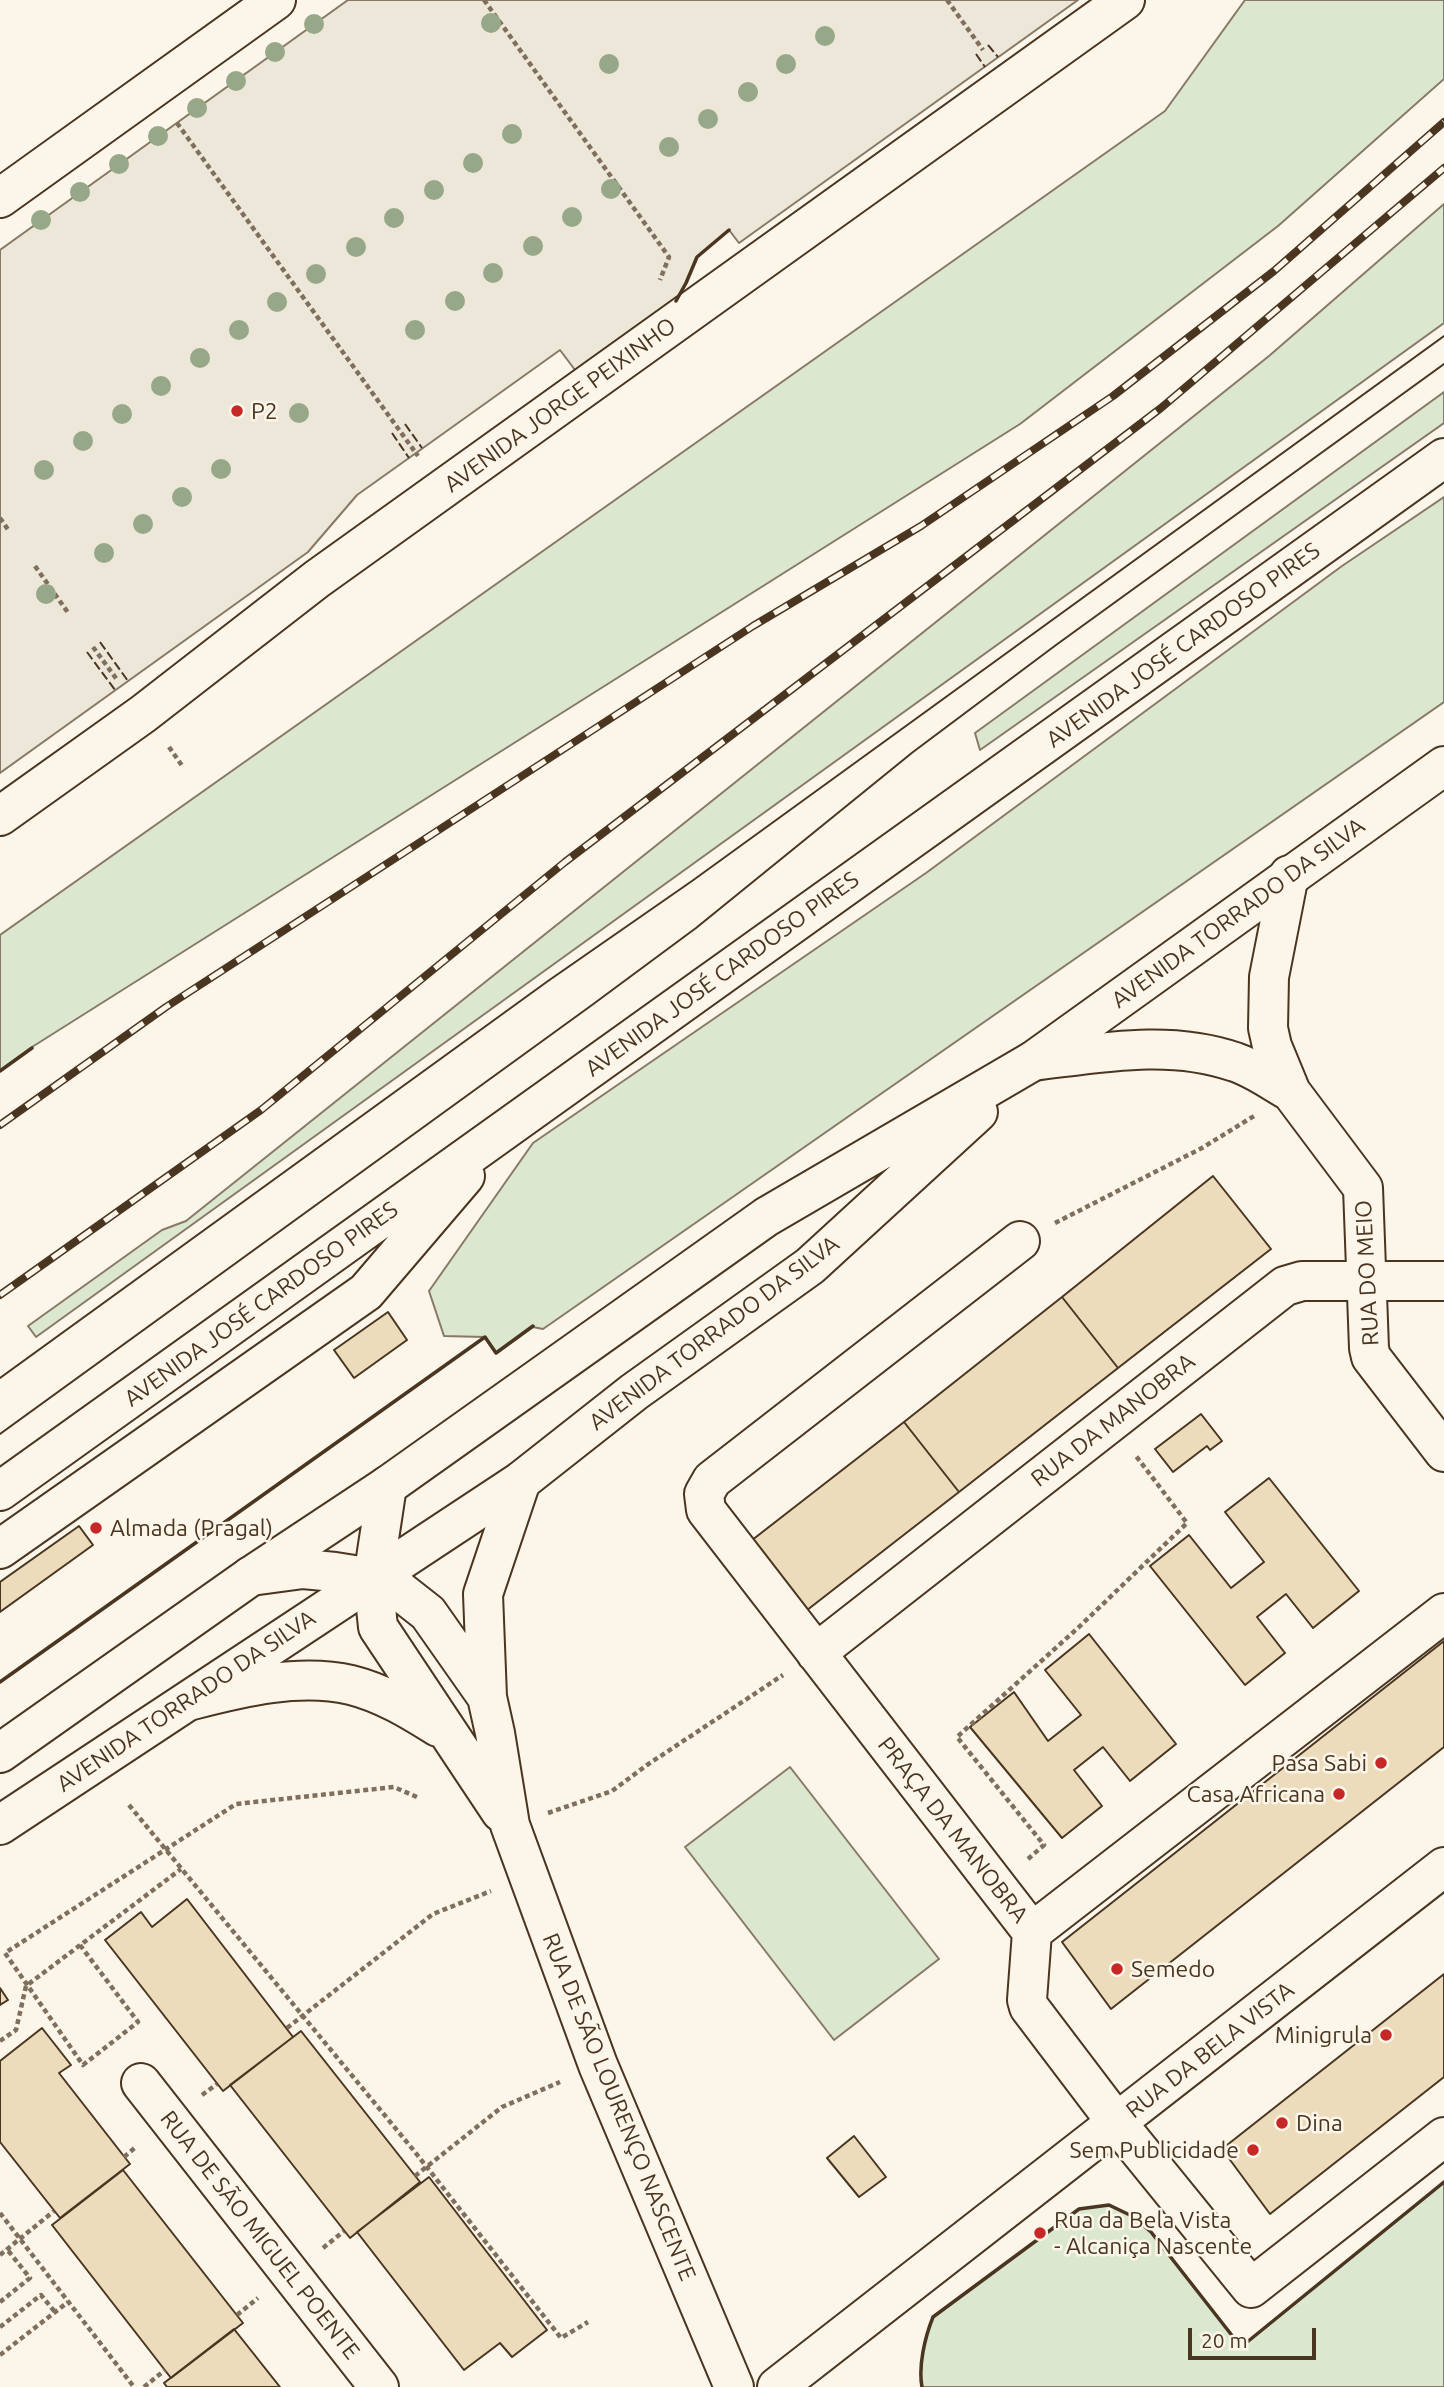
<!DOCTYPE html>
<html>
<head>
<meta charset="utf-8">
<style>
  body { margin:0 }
  #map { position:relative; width:1444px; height:2387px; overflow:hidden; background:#fbf6e9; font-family:Ubuntu,sans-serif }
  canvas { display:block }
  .scale { position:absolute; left:1188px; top:2328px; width:128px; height:32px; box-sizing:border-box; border:4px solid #4a3520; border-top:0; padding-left:9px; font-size:21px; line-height:24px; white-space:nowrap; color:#4a3520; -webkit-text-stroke:5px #fbf6e9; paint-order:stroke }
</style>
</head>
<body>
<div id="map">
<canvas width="1444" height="2387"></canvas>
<div class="scale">20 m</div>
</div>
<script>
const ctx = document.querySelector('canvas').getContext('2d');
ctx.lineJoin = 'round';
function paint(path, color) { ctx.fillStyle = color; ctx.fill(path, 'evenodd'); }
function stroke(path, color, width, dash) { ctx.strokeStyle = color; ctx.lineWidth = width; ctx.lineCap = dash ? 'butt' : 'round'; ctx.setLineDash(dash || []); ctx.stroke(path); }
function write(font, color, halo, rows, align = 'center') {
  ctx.font = font + ' Ubuntu,sans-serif'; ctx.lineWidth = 5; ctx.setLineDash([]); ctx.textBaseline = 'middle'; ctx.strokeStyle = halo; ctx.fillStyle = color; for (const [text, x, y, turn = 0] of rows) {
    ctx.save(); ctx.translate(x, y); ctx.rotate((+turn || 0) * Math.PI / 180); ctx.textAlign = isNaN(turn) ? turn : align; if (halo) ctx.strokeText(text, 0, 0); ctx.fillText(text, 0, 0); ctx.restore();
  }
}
const green = new Path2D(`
  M 1245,0 L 1444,0 L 1444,79 L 1278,226 L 1020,424 L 32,1047 L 0,1071 L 0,935 L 1165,111 Z
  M 1444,204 L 1444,323 L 36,1337 L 28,1326 L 162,1230 L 186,1221 L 1269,356 Z
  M 1444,392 L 1444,423 L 980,750 L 975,733 Z
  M 1444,497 L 1444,702 L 543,1329 L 533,1327 L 496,1353 L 485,1337 L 444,1336 L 429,1291 L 533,1143 L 926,873 L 1342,566 Z
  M 790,1767 L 939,1959 L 834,2040 L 685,1847 Z
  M 1444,2182 L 1444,2387 L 922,2387 C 918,2366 925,2337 933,2317 L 1079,2209 L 1109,2205 L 1134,2217 L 1151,2232 L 1241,2347 Z`);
const parking = new Path2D(`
  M 348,0 L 1078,0 L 739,243 L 729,230 L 697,257 L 686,283 L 674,304 L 578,374 L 560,350 L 416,453 L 357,495 L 308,552 L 0,773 L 0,250 Z`);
const building = new Path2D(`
  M 1213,1176 L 1271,1249 L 1118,1368 L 1062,1297 Z
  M 1062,1297 L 1118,1368 L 959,1492 L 904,1422 Z
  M 388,1312 L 407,1340 L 354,1378 L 334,1350 Z
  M 1201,1414 L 1222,1441 L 1210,1450 L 1207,1446 L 1173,1472 L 1155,1449 Z
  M 904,1422 L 959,1492 L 802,1614 L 747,1544 Z
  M 1269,1478 L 1359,1591 L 1313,1628 L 1286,1594 L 1257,1617 L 1285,1653 L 1245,1685 L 1150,1566 L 1189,1535 L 1231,1588 L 1264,1562 L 1225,1512 Z
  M 79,1526 L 93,1545 L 0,1612 L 0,1582 Z
  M 1089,1634 L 1176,1744 L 1130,1781 L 1103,1747 L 1074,1770 L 1102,1806 L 1062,1838 L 970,1727 L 1014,1692 L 1048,1741 L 1081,1715 L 1045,1670 Z
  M 1444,1641 L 1444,1747 L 1111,2009 L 1062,1942 Z
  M 187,1899 L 293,2037 L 223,2091 L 105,1940 L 141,1912 L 152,1927 Z
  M 1444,1974 L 1444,2077 L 1270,2214 L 1222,2149 Z
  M 0,1988 L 8,2000 L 0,2005 Z
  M 42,2028 L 71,2065 L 59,2073 L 130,2164 L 60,2218 L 0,2142 L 0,2061 Z
  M 301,2031 L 420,2182 L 350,2238 L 230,2085 Z
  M 854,2136 L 886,2177 L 859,2197 L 827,2158 Z
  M 123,2170 L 243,2323 L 171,2378 L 52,2225 Z
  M 429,2177 L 547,2330 L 512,2357 L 500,2343 L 464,2370 L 357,2232 Z
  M 234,2329 L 280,2387 L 167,2387 L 164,2383 Z`);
const path = new Path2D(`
  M 484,0 L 669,257 L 660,280
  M 947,0 L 983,50
  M 177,123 L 418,456
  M 0,518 L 9,531
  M 35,566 L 69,614
  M 93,647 L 118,681
  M 169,747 L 183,767
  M 1055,1223 L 1202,1148 L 1254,1116
  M 129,1805 L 415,2152 L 561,2338 L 588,2322
  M 548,1813 L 612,1791 L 647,1765 L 783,1675
  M 1028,1859 L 1044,1845 L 957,1737 L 1079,1627 L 1187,1523 L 1136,1456
  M 80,1945 L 138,2022 L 83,2065 L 5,1953 L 236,1804 L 394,1787 L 417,1797
  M 287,2028 L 433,1914 L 491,1891
  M 0,2041 L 16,2030 L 26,1986 L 181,1869
  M 202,2095 L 217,2084
  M 124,2157 L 137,2146
  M 415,2176 L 502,2107 L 560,2082
  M 0,2213 L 134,2387
  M 323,2248 L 344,2231
  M 0,2255 L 54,2211
  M 0,2302 L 30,2278 L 6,2248
  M 237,2315 L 258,2298
  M 0,2327 L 41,2295 L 55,2312
  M 0,2355 L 68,2302
  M 144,2387 L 165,2370`);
const minor = new Path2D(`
  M 0,198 L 276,0
  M 0,816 L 143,714 L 317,579 L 1125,0
  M 1289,875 L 1269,977 L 1268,1028 L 1272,1046 L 1291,1092 L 1363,1188 L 1369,1348 L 1371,1357 L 1444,1452
  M 1033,1061 C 1100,1053 1169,1039 1235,1062 C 1254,1068 1273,1082 1291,1092
  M 1020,1241 L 712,1480 L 704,1494 L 706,1510 L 1032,1932 L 1027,2000 L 1029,2007 L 1117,2123 L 1251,2288 L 1444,2137
  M 387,1486 L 373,1578 L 378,1627 L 501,1812
  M 0,1491 L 1444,458
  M 0,1549 L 366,1292 L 465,1176
  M 251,1576 L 303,1569 L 335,1572 L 373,1578 L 400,1591 L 428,1613 L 487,1697 L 495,1733 L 510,1825 L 598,2065 L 734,2387
  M 816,1653 L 1285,1286 L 1302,1281 L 1444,1281
  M 487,1697 L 483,1594 L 521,1481
  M 192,1700 C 242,1687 300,1673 351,1685 C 383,1693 411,1710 438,1727
  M 1032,1932 L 1444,1613
  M 141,2083 L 379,2387
  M 777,2387 L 1444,1867`);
const major = new Path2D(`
  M 0,1753 L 251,1576 L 387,1486 L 766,1217 L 1033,1061 L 1444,766
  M 0,1825 L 521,1481 L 634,1392 L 810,1266 L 978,1112`);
const tram = new Path2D(`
  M 0,1378 L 548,981 L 692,881 L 1444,336
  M 0,1434 L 592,1005 L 696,928 L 913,752 L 1056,645 L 1444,364`);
const rail = new Path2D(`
  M 0,1125 L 166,1007 L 753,626 L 921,526 L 1113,396 L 1274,271 L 1444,122
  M 0,1295 L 261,1110 L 565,862 L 1161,408 L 1444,168`);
const fence = new Path2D(`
  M 988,45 L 998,57
  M 976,54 L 985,67
  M 405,424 L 422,448
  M 392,433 L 409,458
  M 100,642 L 128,681
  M 87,652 L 115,690`);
const wall = new Path2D(`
  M 676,301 L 686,283 L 697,257 L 729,230
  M 0,1071 L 32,1048
  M 0,1682 L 485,1337 L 496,1353 L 533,1326
  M 922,2387 C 918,2366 925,2337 933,2317 L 1079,2209 L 1109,2205 L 1134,2217 L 1151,2232 L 1241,2347 L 1444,2182`);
const trees = [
  [491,23],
  [314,24],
  [825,36],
  [275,52],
  [609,64],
  [786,64],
  [236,81],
  [748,92],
  [197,108],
  [708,119],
  [512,134],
  [158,136],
  [669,147],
  [473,163],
  [119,164],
  [611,189],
  [434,190],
  [80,192],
  [572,217],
  [394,218],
  [41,220],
  [533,246],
  [356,247],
  [493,273],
  [316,274],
  [455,301],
  [277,302],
  [239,330],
  [415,330],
  [200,358],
  [161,386],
  [299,413],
  [122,414],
  [83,441],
  [221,469],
  [44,470],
  [182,497],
  [143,524],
  [104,553],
  [46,594]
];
const markers = [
  [237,411,7,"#c62828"],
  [96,1528,7,"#c62828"],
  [1381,1763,7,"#c62828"],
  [1339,1794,7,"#c62828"],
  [1117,1969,7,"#c62828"],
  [1386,2035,7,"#c62828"],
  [1282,2123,7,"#c62828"],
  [1253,2150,7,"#c62828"],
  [1040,2233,7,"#c62828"]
];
const streetNames = [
  ["AVENIDA JORGE PEIXINHO",560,405,-36],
  ["AVENIDA JOSÉ CARDOSO PIRES",1183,645,-36],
  ["AVENIDA TORRADO DA SILVA",1238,913,-36],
  ["AVENIDA JOSÉ CARDOSO PIRES",722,974,-36],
  ["RUA DO MEIO",1367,1273,-93],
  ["AVENIDA JOSÉ CARDOSO PIRES",261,1304,-36],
  ["AVENIDA TORRADO DA SILVA",714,1333,-37],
  ["RUA DA MANOBRA",1113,1420,-38],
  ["AVENIDA TORRADO DA SILVA",186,1701,-34],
  ["PRAÇA DA MANOBRA",953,1830,52],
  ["RUA DA BELA VISTA",1210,2050,-38],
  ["RUA DE SÃO LOURENÇO NASCENTE",619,2107,68],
  ["RUA DE SÃO MIGUEL POENTE",260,2235,52]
];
const poiNames = [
  ["P2",251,411],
  ["Almada (Pragal)",110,1528],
  ["Pasa Sabi",1367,1763,"right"],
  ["Casa Africana",1325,1794,"right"],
  ["Semedo",1131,1969],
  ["Minigrula",1372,2035,"right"],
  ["Dina",1296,2123],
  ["Sem Publicidade",1239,2150,"right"],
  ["Rua da Bela Vista",1054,2220],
  ["- Alcaniça Nascente",1054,2246]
];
paint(green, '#dce7d0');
stroke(green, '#887966', 2);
paint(parking, '#ede7d9');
stroke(parking, '#887966', 2);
paint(building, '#ecdcbc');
stroke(building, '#4a3520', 2);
stroke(minor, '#4a3520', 42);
stroke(major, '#4a3520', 42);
stroke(path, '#7f6f5c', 4.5, [5, 3.5]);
stroke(minor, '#fbf6e9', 38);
stroke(major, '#fbf6e9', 38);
stroke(tram, '#4a3520', 2);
stroke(rail, '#4a3520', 8);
stroke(rail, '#fbf6e9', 5, [16]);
stroke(fence, '#4a3520', 2, [9, 3.5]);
stroke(wall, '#4a3520', 3.5);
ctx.fillStyle = '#96a887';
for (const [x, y] of trees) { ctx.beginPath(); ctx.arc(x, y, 10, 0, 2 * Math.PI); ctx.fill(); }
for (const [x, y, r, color] of markers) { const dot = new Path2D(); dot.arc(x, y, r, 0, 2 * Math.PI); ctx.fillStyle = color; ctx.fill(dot); stroke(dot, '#fbf6e9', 2.5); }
write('23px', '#4a3520', '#fbf6e9', streetNames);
write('23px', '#4a3520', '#fbf6e9', poiNames, 'left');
</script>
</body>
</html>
